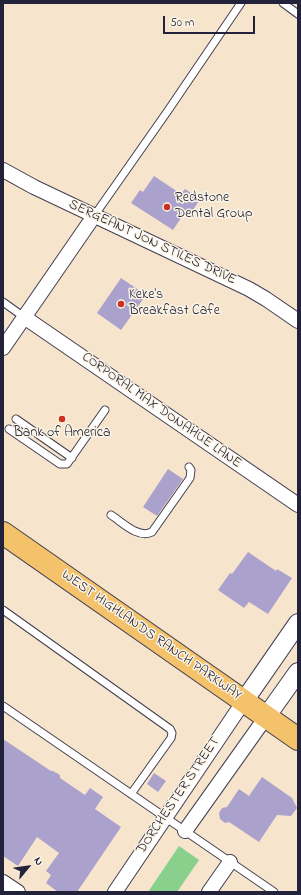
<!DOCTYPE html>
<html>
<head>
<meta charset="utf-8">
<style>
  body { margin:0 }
  #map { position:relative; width:301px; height:895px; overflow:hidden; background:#f7e4cc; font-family:"Indie Flower",sans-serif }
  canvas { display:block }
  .frame { position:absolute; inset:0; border:4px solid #22223b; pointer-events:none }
  .north { position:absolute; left:8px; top:847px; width:40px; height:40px; -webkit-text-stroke:3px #fcf5e5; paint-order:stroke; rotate:61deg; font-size:11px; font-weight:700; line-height:16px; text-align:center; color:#22223b }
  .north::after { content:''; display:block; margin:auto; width:14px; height:18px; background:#22223b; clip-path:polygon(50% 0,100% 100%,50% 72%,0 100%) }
  .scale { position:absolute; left:163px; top:16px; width:92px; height:18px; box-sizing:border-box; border:2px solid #22223b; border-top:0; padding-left:5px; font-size:12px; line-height:14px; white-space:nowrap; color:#22223b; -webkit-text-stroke:3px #fcf5e5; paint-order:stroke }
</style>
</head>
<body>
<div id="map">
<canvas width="301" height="895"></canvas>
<div class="frame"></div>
<div class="north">N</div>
<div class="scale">50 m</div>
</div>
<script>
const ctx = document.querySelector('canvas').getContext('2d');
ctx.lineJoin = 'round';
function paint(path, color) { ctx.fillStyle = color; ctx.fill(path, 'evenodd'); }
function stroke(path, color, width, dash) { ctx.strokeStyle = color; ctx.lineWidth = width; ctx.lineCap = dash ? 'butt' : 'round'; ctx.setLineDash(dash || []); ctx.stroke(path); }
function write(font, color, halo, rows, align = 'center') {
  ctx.font = font + ' "Indie Flower",sans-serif'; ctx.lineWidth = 3; ctx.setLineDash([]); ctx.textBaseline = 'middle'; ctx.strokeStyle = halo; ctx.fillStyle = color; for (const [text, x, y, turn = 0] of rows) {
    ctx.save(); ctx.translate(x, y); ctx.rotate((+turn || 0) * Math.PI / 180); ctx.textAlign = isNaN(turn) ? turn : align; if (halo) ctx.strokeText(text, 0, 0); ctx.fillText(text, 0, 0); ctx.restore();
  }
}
const green = new Path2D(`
  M 179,846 L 199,860 L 177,892 L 148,892 Z`);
const building = new Path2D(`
  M 154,176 L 181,194 L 185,189 L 200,199 L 190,215 L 185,212 L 173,230 L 131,203 L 140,190 L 143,192 Z
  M 121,278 L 146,295 L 121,330 L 97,313 Z
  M 168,469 L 183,479 L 157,516 L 143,507 Z
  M 248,552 L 276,571 L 277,569 L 292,578 L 268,614 L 249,602 L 244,608 L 218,590 L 230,573 L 232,574 Z
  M 3,739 L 51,771 L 53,771 L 60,775 L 60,778 L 85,795 L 90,788 L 103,797 L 95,809 L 121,827 L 77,892 L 58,892 L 46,883 L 51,875 L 46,871 L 59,853 L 37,837 L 18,866 L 3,856 Z
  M 154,773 L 166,781 L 158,792 L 147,784 Z
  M 262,777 L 292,798 L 297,808 L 291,816 L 277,815 L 259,842 L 229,822 L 225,823 L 220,819 L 219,813 L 222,808 L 227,807 L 239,789 L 249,796 Z`);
const service = new Path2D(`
  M 283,3 L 298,14
  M 94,216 L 167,112 L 241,3
  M 3,302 L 24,317
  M 16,419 L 72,458
  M 9,429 L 60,464 L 67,464 L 105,410
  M 111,515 C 122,522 138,539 152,532 L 190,478 L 191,470 L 189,467
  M 3,610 L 170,729 L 172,733 L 171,738 L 131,794
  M 3,706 L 274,892`);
const minor = new Path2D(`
  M 3,170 L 34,187 L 249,289 L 266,299 L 298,321
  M 24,317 L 298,505
  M 3,348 L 94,216
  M 185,831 L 266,717
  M 3,882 L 18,892
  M 115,892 L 244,701
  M 209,892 L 230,862`);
const tertiary = new Path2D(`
  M 244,701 L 298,623
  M 266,717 L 298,672`);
const primary = new Path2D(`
  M 3,533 L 298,739`);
const markers = [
  [167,207,4,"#c8321e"],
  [121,304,4,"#c8321e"],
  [62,419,4,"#c8321e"]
];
const poiNames = [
  ["Redstone",175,199],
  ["Dental Group",175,215],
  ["Keke's",129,296],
  ["Breakfast Cafe",129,312],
  ["Bank of America",62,434,"center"]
];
const streetNames = [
  ["SERGEANT JON STILES DRIVE",152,243,25],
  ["CORPORAL MAX DONAHUE LANE",161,411,35],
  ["WEST HIGHLANDS RANCH PARKWAY",151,636,35],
  ["DORCHESTER STREET",179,796,-56]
];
paint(green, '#88d08b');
paint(building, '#aba1cd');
stroke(service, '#423f51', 9);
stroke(minor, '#423f51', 16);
stroke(tertiary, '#423f51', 20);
stroke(primary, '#423f51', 24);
stroke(service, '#fff', 7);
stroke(minor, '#fff', 14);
stroke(tertiary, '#fff', 18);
stroke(primary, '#f3c26a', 22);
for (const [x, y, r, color] of markers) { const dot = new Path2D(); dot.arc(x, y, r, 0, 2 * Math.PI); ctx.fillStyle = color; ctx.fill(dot); stroke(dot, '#fcf5e5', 1.5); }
write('14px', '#22223b', '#fcf5e5', poiNames, 'left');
write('14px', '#22223b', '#fcf5e5', streetNames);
</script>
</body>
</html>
